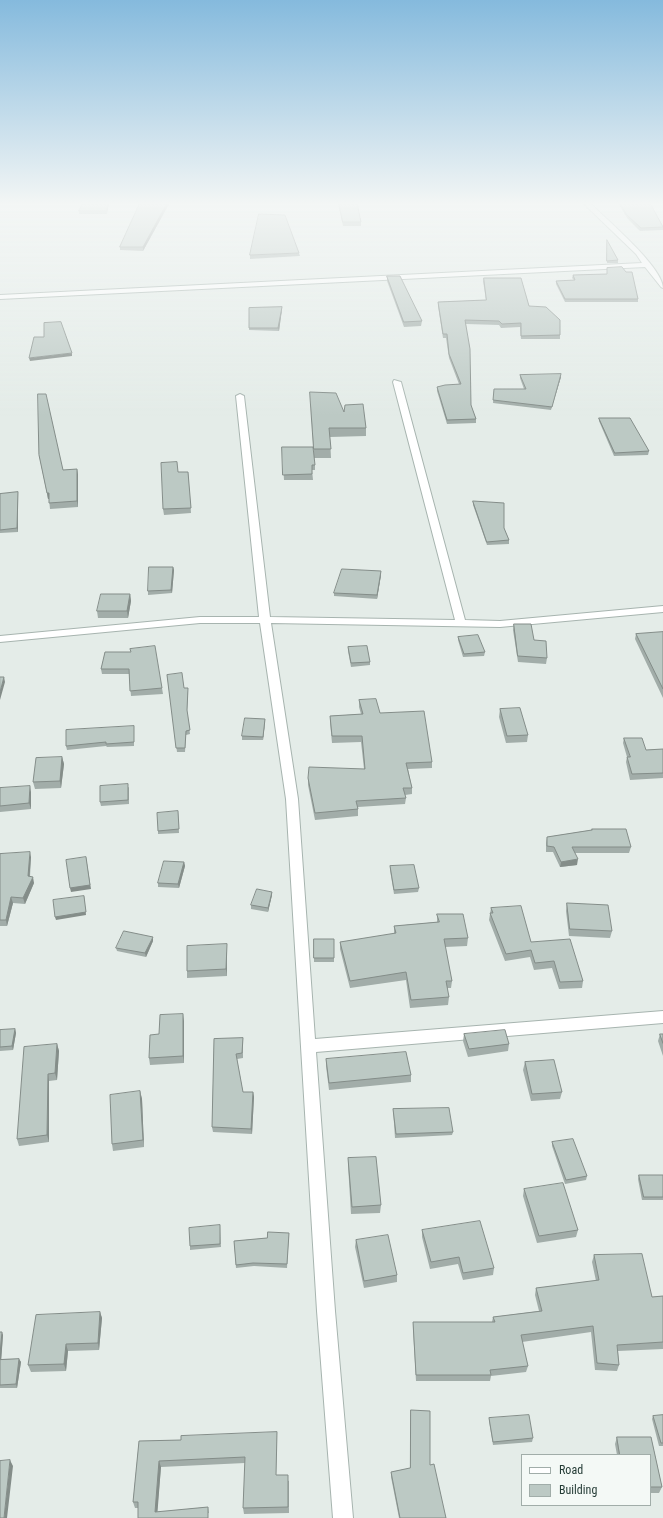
<!DOCTYPE html>
<html>
<head>
<meta charset="utf-8">
<style>
  body { margin:0 }
  #map { position:relative; width:663px; height:1518px; overflow:hidden; background:#e4ece8; font-family:"Roboto Condensed",sans-serif }
  canvas { display:block }
  .legend { position:absolute; left:521px; top:1454px; width:130px; height:52px; box-sizing:border-box; background:#f4f9f6; border:1px solid #a1ada9; margin:0; padding:5px 7px; list-style:none; font-size:12px; color:#253c36 }
  .legend li { display:flex; align-items:center; gap:8px; height:20px }
  .legend b { width:20px; border:1px solid #a1ada9 }
</style>
</head>
<body>
<div id="map">
<canvas width="663" height="1518"></canvas>
<ul class="legend">
<li><b style="height:5px;background:#fff"></b>Road</li>
<li><b style="height:11px;background:#bcc9c4"></b>Building</li>
</ul>
</div>
<script>
const ctx = document.querySelector('canvas').getContext('2d');
ctx.lineJoin = 'round';
function stroke(path, color, width, dash) { ctx.strokeStyle = color; ctx.lineWidth = width; ctx.lineCap = dash ? 'butt' : 'round'; ctx.setLineDash(dash || []); ctx.stroke(path); }
function paint(path, color) { ctx.fillStyle = color; ctx.fill(path, 'evenodd'); }
const minor = new Path2D(`
  M 583,203 L 590,203 C 606,219 663,267 663,288 L 661,287 L 645,267 L 0,299 L 0,295 L 642,263 L 636,254 Z
  M 394,380 L 401,382 L 465,620 L 500,621 L 663,606 L 663,612 L 500,627 L 271,623 L 298,799 L 315,1039 L 663,1011 L 663,1023 L 316,1052 L 335,1311 L 353,1518 L 333,1518 L 317,1311 L 286,799 L 260,623 L 200,623 L 0,642 L 0,636 L 200,617 L 259,617 L 236,396 L 240,394 L 244,396 L 270,617 L 455,620 L 393,382 Z`);
const wall = new Path2D(`
  M 83,203 L 109,203 L 107,214 L 79,214 L 79,211 Z
  M 140,203 L 169,203 L 169,204 L 143,251 L 120,250 L 120,247 Z
  M 338,203 L 357,203 L 361,222 L 361,226 L 343,226 Z
  M 618,203 L 650,203 L 663,226 L 663,230 L 640,231 L 627,218 Z
  M 607,240 L 618,260 L 618,263 L 607,263 Z
  M 299,253 L 300,256 L 250,259 L 250,255 Z
  M 607,268 L 638,299 L 638,302 L 565,302 L 556,284 L 556,281 L 574,280 L 572,278 L 573,275 L 607,274 Z
  M 387,276 L 422,321 L 421,326 L 404,327 L 387,281 Z
  M 484,278 L 529,306 L 560,335 L 560,339 L 521,339 L 520,327 L 501,328 L 499,325 L 466,324 L 471,405 L 476,419 L 476,423 L 447,424 L 437,391 L 437,387 L 459,384 L 449,358 L 446,338 L 443,338 L 438,306 L 438,302 L 486,300 L 483,281 Z
  M 282,307 L 279,331 L 249,330 L 249,308 Z
  M 520,375 L 561,377 L 551,410 L 493,403 L 494,389 L 524,389 L 520,378 Z
  M 310,392 L 344,412 L 366,428 L 366,436 L 330,437 L 331,458 L 314,458 Z
  M 599,418 L 649,451 L 648,455 L 614,456 L 599,421 Z
  M 282,447 L 315,465 L 315,470 L 312,470 L 313,480 L 284,480 Z
  M 39,455 L 63,470 L 77,469 L 78,475 L 78,507 L 50,509 L 49,499 L 48,499 Z
  M 178,472 L 188,472 L 191,513 L 164,515 L 163,509 Z
  M 18,492 L 18,532 L 0,533 L 0,494 Z
  M 473,501 L 504,528 L 509,540 L 509,544 L 487,545 L 473,505 Z
  M 173,567 L 174,570 L 172,593 L 148,595 L 148,591 Z
  M 381,575 L 377,599 L 334,596 L 334,593 Z
  M 130,594 L 131,601 L 128,618 L 98,618 L 97,611 Z
  M 514,624 L 534,640 L 547,658 L 546,664 L 518,662 L 513,630 Z
  M 663,632 L 663,698 L 635,639 L 636,634 Z
  M 458,637 L 485,652 L 484,656 L 463,657 L 458,640 Z
  M 348,647 L 370,662 L 370,665 L 351,667 L 348,651 Z
  M 105,652 L 162,688 L 163,694 L 131,696 L 129,674 L 102,674 L 101,669 Z
  M 167,675 L 188,692 L 187,712 L 190,734 L 186,735 L 185,752 L 177,752 Z
  M 359,700 L 380,713 L 432,762 L 432,768 L 408,769 L 412,788 L 412,794 L 405,795 L 406,798 L 405,804 L 358,807 L 358,816 L 315,820 L 308,785 L 308,778 L 364,769 L 361,742 L 332,743 L 330,722 L 330,716 L 361,714 L 359,707 Z
  M 500,709 L 528,735 L 527,742 L 506,743 L 499,717 Z
  M 265,719 L 265,722 L 263,740 L 242,740 L 242,736 Z
  M 134,726 L 134,746 L 107,747 L 106,746 L 67,750 L 66,746 Z
  M 624,738 L 646,750 L 663,749 L 663,778 L 630,780 L 626,762 L 627,757 L 623,743 Z
  M 62,757 L 64,764 L 61,788 L 35,789 L 33,782 Z
  M 129,787 L 129,804 L 101,806 L 100,802 Z
  M 0,788 L 31,792 L 31,809 L 0,812 Z
  M 178,811 L 179,833 L 158,834 L 158,831 Z
  M 592,829 L 631,847 L 629,853 L 575,853 L 577,865 L 560,867 L 553,852 L 546,852 L 546,843 L 547,837 L 591,830 Z
  M 0,854 L 31,857 L 30,877 L 34,883 L 25,904 L 13,903 L 7,926 L 0,926 Z
  M 184,862 L 185,866 L 179,888 L 158,887 L 158,883 Z
  M 390,866 L 419,888 L 418,892 L 394,894 L 390,870 Z
  M 272,892 L 272,895 L 268,912 L 251,909 L 251,905 Z
  M 567,903 L 612,931 L 610,938 L 569,936 L 566,911 Z
  M 491,908 L 531,942 L 583,981 L 582,988 L 559,989 L 552,968 L 534,970 L 530,957 L 505,961 L 489,920 Z
  M 437,914 L 468,938 L 467,946 L 445,947 L 452,981 L 451,988 L 447,988 L 449,997 L 448,1005 L 410,1008 L 406,980 L 350,988 L 340,949 L 340,942 L 394,934 L 394,926 L 437,922 Z
  M 314,939 L 334,939 L 334,962 L 314,962 Z
  M 153,941 L 146,957 L 117,951 L 116,948 Z
  M 227,952 L 227,976 L 187,978 L 187,971 Z
  M 184,1021 L 184,1063 L 150,1065 L 149,1058 L 159,1034 Z
  M 15,1029 L 16,1033 L 13,1050 L 0,1051 L 0,1030 Z
  M 464,1034 L 509,1044 L 508,1051 L 468,1057 L 463,1041 Z
  M 660,1034 L 663,1034 L 663,1056 L 658,1041 Z
  M 243,1038 L 243,1058 L 237,1059 L 243,1092 L 253,1092 L 254,1097 L 252,1134 L 213,1132 L 212,1127 L 214,1039 Z
  M 57,1044 L 59,1051 L 57,1080 L 49,1081 L 49,1142 L 19,1146 L 17,1139 Z
  M 326,1059 L 411,1075 L 411,1082 L 329,1090 L 326,1066 Z
  M 525,1062 L 562,1092 L 560,1099 L 531,1101 L 523,1070 Z
  M 140,1091 L 142,1099 L 144,1147 L 113,1151 L 112,1144 Z
  M 393,1109 L 453,1132 L 452,1135 L 395,1138 Z
  M 552,1142 L 587,1176 L 586,1180 L 565,1184 L 552,1146 Z
  M 348,1158 L 381,1205 L 380,1213 L 351,1214 L 348,1165 Z
  M 639,1175 L 663,1175 L 663,1200 L 642,1200 L 638,1179 Z
  M 524,1189 L 578,1230 L 576,1237 L 537,1243 L 523,1196 Z
  M 220,1225 L 221,1247 L 190,1250 L 190,1246 Z
  M 422,1230 L 494,1268 L 493,1275 L 463,1280 L 458,1264 L 430,1269 L 422,1237 Z
  M 289,1233 L 287,1268 L 254,1266 L 236,1268 L 234,1241 L 267,1238 Z
  M 356,1240 L 397,1275 L 397,1282 L 364,1288 L 355,1247 Z
  M 594,1255 L 652,1297 L 663,1296 L 663,1349 L 618,1351 L 619,1365 L 617,1371 L 595,1370 L 591,1332 L 522,1342 L 528,1366 L 526,1372 L 491,1376 L 490,1381 L 416,1381 L 413,1329 L 413,1322 L 492,1322 L 493,1317 L 539,1311 L 535,1295 L 536,1288 L 596,1281 L 592,1262 Z
  M 100,1312 L 102,1318 L 99,1350 L 68,1351 L 66,1371 L 31,1372 L 28,1365 Z
  M 0,1332 L 3,1335 L 1,1359 L 19,1359 L 21,1362 L 17,1388 L 0,1388 Z
  M 411,1410 L 430,1465 L 446,1518 L 399,1518 L 391,1477 L 391,1472 L 410,1468 Z
  M 663,1415 L 663,1446 L 659,1446 L 652,1419 L 653,1416 Z
  M 489,1418 L 533,1438 L 532,1442 L 493,1445 L 489,1421 Z
  M 277,1432 L 276,1475 L 289,1481 L 289,1513 L 244,1514 L 243,1508 L 245,1463 L 161,1467 L 157,1512 L 208,1507 L 209,1513 L 138,1518 L 138,1508 L 135,1508 L 133,1502 L 139,1441 L 181,1440 Z
  M 617,1437 L 651,1437 L 662,1487 L 659,1493 L 650,1493 L 650,1455 L 617,1455 L 615,1444 Z`);
const shadedWall = new Path2D(`
  M 108,203 L 109,203 L 107,214 L 107,211 Z
  M 167,203 L 169,203 L 169,204 L 143,251 L 143,247 Z
  M 282,307 L 282,310 L 279,331 L 278,328 Z
  M 72,353 L 72,356 L 30,361 L 29,358 Z
  M 561,374 L 561,377 L 551,410 L 552,407 Z
  M 77,469 L 78,475 L 78,507 L 77,501 Z
  M 18,492 L 18,532 L 17,528 Z
  M 47,493 L 49,493 L 50,499 L 48,499 Z
  M 173,567 L 174,570 L 172,593 L 171,590 Z
  M 381,571 L 381,575 L 377,599 L 377,595 Z
  M 130,594 L 131,601 L 128,618 L 127,611 Z
  M 4,677 L 5,682 L 0,700 L 0,692 Z
  M 265,719 L 265,722 L 263,740 L 263,737 Z
  M 62,757 L 64,764 L 61,788 L 60,781 Z
  M 30,786 L 31,792 L 31,809 L 29,803 Z
  M 30,852 L 31,857 L 29,882 L 28,876 Z
  M 86,857 L 91,889 L 71,892 L 70,888 Z
  M 578,859 L 577,865 L 560,867 L 561,862 Z
  M 184,862 L 185,866 L 179,888 L 178,884 Z
  M 33,877 L 34,883 L 25,904 L 23,898 Z
  M 272,892 L 272,895 L 268,912 L 268,908 Z
  M 84,896 L 86,915 L 56,920 L 55,917 Z
  M 11,897 L 13,903 L 7,926 L 6,920 Z
  M 153,937 L 153,941 L 146,957 L 145,953 Z
  M 227,944 L 227,976 L 226,969 Z
  M 183,1014 L 184,1021 L 184,1063 L 183,1056 Z
  M 15,1029 L 16,1033 L 13,1050 L 12,1046 Z
  M 57,1044 L 59,1051 L 57,1080 L 55,1073 Z
  M 48,1074 L 49,1081 L 49,1142 L 47,1135 Z
  M 140,1091 L 142,1099 L 144,1147 L 143,1140 Z
  M 253,1092 L 254,1097 L 252,1134 L 251,1129 Z
  M 100,1312 L 102,1318 L 99,1350 L 98,1343 Z
  M 2,1332 L 3,1335 L 1,1363 L 0,1361 L 0,1354 Z
  M 66,1344 L 68,1351 L 66,1371 L 64,1364 Z
  M 19,1359 L 21,1362 L 17,1388 L 16,1384 Z
  M 10,1460 L 13,1466 L 7,1518 L 4,1518 Z
  M 159,1461 L 161,1467 L 157,1518 L 155,1512 Z`);
const building = new Path2D(`
  M 83,203 L 108,203 L 107,211 L 79,211 Z
  M 140,203 L 167,203 L 143,247 L 120,247 Z
  M 339,203 L 357,203 L 361,222 L 343,222 Z
  M 620,203 L 650,203 L 663,227 L 641,228 L 627,215 Z
  M 259,214 L 285,215 L 299,253 L 250,255 Z
  M 607,240 L 618,260 L 607,261 Z
  M 622,267 L 626,272 L 632,272 L 638,299 L 565,299 L 556,281 L 575,280 L 573,275 L 607,274 L 607,268 Z
  M 387,276 L 400,276 L 422,321 L 404,322 Z
  M 484,278 L 521,278 L 529,306 L 546,307 L 560,320 L 560,335 L 521,336 L 521,323 L 502,324 L 499,321 L 465,320 L 470,349 L 471,405 L 476,419 L 447,420 L 437,387 L 445,385 L 461,384 L 449,354 L 447,334 L 443,334 L 438,302 L 486,300 Z
  M 282,307 L 278,328 L 249,328 L 249,308 Z
  M 61,322 L 72,353 L 29,358 L 34,337 L 44,337 L 44,323 Z
  M 561,374 L 552,407 L 493,400 L 494,389 L 526,389 L 520,375 Z
  M 310,392 L 336,393 L 344,412 L 345,405 L 363,404 L 366,428 L 329,428 L 331,449 L 314,449 Z
  M 38,394 L 46,394 L 63,470 L 77,469 L 77,501 L 49,503 L 49,493 L 47,493 L 39,455 Z
  M 599,418 L 630,418 L 649,451 L 615,453 Z
  M 282,447 L 313,447 L 315,465 L 312,465 L 312,474 L 283,475 Z
  M 177,462 L 178,472 L 188,472 L 191,508 L 163,509 L 161,463 Z
  M 18,492 L 17,528 L 0,530 L 0,494 Z
  M 473,501 L 504,503 L 504,528 L 509,540 L 487,542 Z
  M 149,567 L 173,567 L 171,590 L 148,591 Z
  M 342,569 L 381,571 L 377,595 L 334,593 Z
  M 101,594 L 130,594 L 127,611 L 97,611 Z
  M 514,624 L 531,624 L 534,640 L 546,641 L 547,658 L 518,656 Z
  M 663,632 L 663,689 L 636,634 Z
  M 478,635 L 485,652 L 464,654 L 458,637 Z
  M 155,646 L 162,688 L 130,691 L 129,669 L 101,669 L 105,652 L 131,652 L 130,649 Z
  M 367,646 L 370,662 L 351,663 L 348,647 Z
  M 182,673 L 184,688 L 188,688 L 187,710 L 190,730 L 186,731 L 185,748 L 176,748 L 167,675 Z
  M 0,677 L 4,677 L 0,692 Z
  M 376,699 L 380,713 L 424,711 L 432,762 L 406,763 L 412,788 L 403,788 L 406,798 L 356,801 L 358,809 L 315,813 L 308,778 L 309,767 L 365,769 L 362,736 L 332,736 L 330,716 L 363,714 L 359,700 Z
  M 520,708 L 528,735 L 507,736 L 500,709 Z
  M 245,718 L 265,719 L 263,737 L 242,736 Z
  M 134,726 L 134,742 L 106,744 L 106,742 L 66,746 L 66,730 Z
  M 624,738 L 642,738 L 646,750 L 663,749 L 663,773 L 632,774 L 627,757 L 630,757 Z
  M 62,757 L 60,781 L 33,782 L 36,758 Z
  M 128,784 L 128,800 L 100,802 L 100,786 Z
  M 30,786 L 29,803 L 0,806 L 0,788 Z
  M 178,811 L 179,829 L 158,831 L 157,813 Z
  M 592,829 L 626,829 L 631,847 L 572,847 L 578,859 L 561,862 L 554,847 L 547,846 L 547,837 L 592,830 Z
  M 30,852 L 28,876 L 33,877 L 23,898 L 11,897 L 6,920 L 0,920 L 0,854 Z
  M 86,857 L 90,885 L 70,888 L 66,860 Z
  M 164,861 L 184,862 L 178,884 L 158,883 Z
  M 414,865 L 419,888 L 394,890 L 390,866 Z
  M 257,889 L 272,892 L 268,908 L 251,905 Z
  M 84,896 L 86,912 L 55,917 L 53,900 Z
  M 567,903 L 608,905 L 612,931 L 570,929 Z
  M 521,906 L 531,942 L 570,939 L 583,981 L 560,982 L 554,961 L 535,963 L 531,950 L 506,954 L 490,913 L 493,913 L 491,908 Z
  M 437,914 L 463,914 L 468,938 L 444,939 L 452,981 L 446,981 L 449,997 L 411,1000 L 406,972 L 350,981 L 340,942 L 396,933 L 394,926 L 439,922 Z
  M 124,931 L 153,937 L 145,953 L 116,948 Z
  M 314,939 L 334,939 L 334,958 L 314,958 Z
  M 227,944 L 226,969 L 187,971 L 187,946 Z
  M 183,1014 L 183,1056 L 149,1058 L 150,1035 L 159,1034 L 160,1015 Z
  M 15,1029 L 12,1046 L 0,1047 L 0,1030 Z
  M 505,1030 L 509,1044 L 469,1049 L 464,1034 Z
  M 660,1034 L 663,1034 L 663,1043 Z
  M 243,1038 L 242,1053 L 236,1054 L 243,1092 L 253,1092 L 251,1129 L 212,1127 L 214,1039 Z
  M 57,1044 L 55,1073 L 48,1074 L 47,1135 L 17,1139 L 24,1047 Z
  M 406,1052 L 411,1075 L 329,1083 L 326,1059 Z
  M 554,1060 L 562,1092 L 532,1094 L 525,1062 Z
  M 140,1091 L 143,1140 L 112,1144 L 110,1095 Z
  M 449,1108 L 453,1132 L 396,1134 L 393,1109 Z
  M 573,1139 L 587,1176 L 566,1180 L 552,1142 Z
  M 376,1157 L 381,1205 L 352,1207 L 348,1158 Z
  M 639,1175 L 663,1175 L 663,1197 L 644,1197 Z
  M 563,1183 L 578,1230 L 539,1236 L 524,1189 Z
  M 480,1221 L 494,1268 L 463,1273 L 459,1257 L 431,1262 L 422,1230 Z
  M 220,1225 L 220,1244 L 190,1246 L 189,1228 Z
  M 268,1232 L 289,1233 L 287,1264 L 253,1263 L 236,1265 L 234,1241 L 267,1238 Z
  M 388,1235 L 397,1275 L 364,1281 L 356,1240 Z
  M 642,1254 L 652,1297 L 663,1296 L 663,1342 L 617,1345 L 619,1365 L 597,1363 L 593,1326 L 521,1335 L 528,1366 L 490,1370 L 491,1375 L 416,1375 L 413,1322 L 495,1322 L 493,1317 L 542,1311 L 536,1288 L 599,1280 L 594,1255 Z
  M 100,1312 L 98,1343 L 66,1344 L 64,1364 L 28,1365 L 36,1315 Z
  M 0,1332 L 2,1332 L 0,1354 Z
  M 19,1359 L 16,1384 L 0,1385 L 0,1360 Z
  M 411,1410 L 430,1411 L 430,1465 L 434,1464 L 446,1518 L 400,1518 L 391,1472 L 410,1468 Z
  M 529,1415 L 533,1438 L 493,1442 L 489,1418 Z
  M 663,1415 L 663,1443 L 661,1443 L 653,1416 Z
  M 277,1432 L 276,1475 L 288,1475 L 288,1507 L 243,1508 L 245,1457 L 159,1461 L 155,1512 L 208,1507 L 208,1518 L 138,1518 L 138,1502 L 133,1502 L 139,1441 L 181,1440 L 181,1436 Z
  M 617,1437 L 651,1437 L 662,1487 L 650,1487 L 650,1455 L 620,1455 Z
  M 10,1460 L 4,1518 L 0,1518 L 0,1461 Z`);
stroke(minor, '#a7b4af', 2);
paint(minor, '#fff');
paint(wall, '#a2ada9');
paint(shadedWall, '#848d89');
paint(building, '#bcc9c4');
stroke(building, '#848d89', 1);
const sky = ctx.createLinearGradient(0, 0, 0, 416);
sky.addColorStop(0, '#85badd');
sky.addColorStop(0.49, '#f3f6f5');
sky.addColorStop(1, '#f3f6f500');
ctx.fillStyle = sky;
ctx.fillRect(0, 0, 663, 416);
</script>
</body>
</html>
